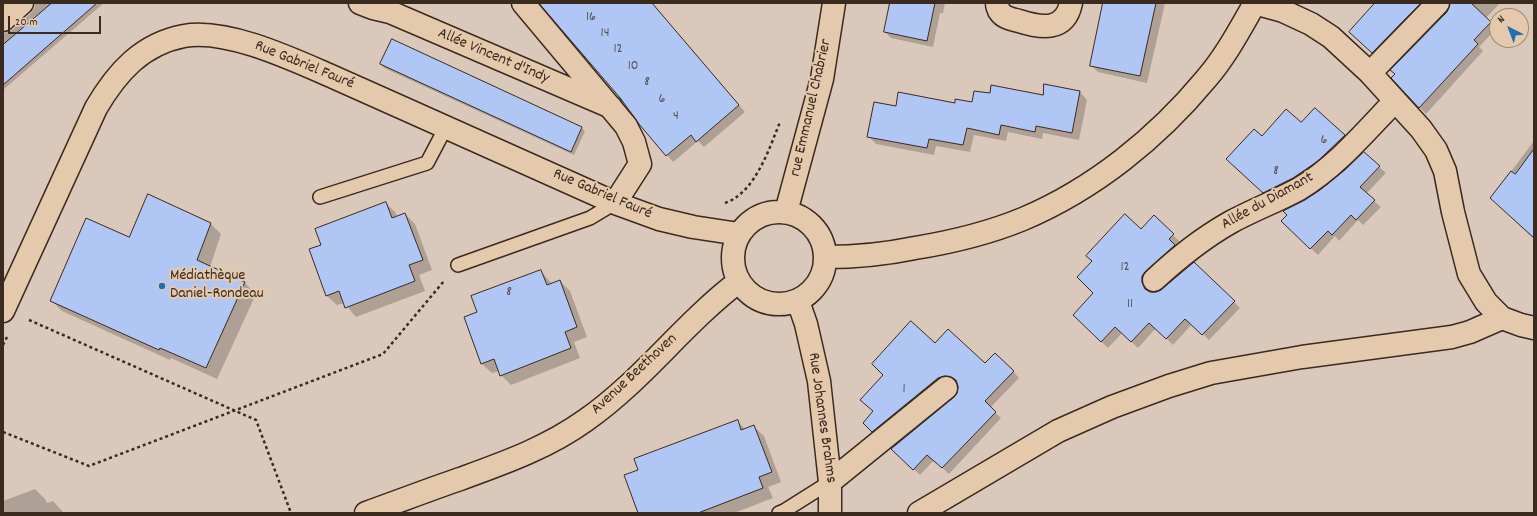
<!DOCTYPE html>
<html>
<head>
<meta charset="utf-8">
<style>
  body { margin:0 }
  #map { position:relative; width:1537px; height:516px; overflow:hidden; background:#dac9bb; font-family:Dekko,sans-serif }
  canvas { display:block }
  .frame { position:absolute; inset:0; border:4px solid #3b2a1e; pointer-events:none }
  .north { position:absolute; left:1489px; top:8px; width:40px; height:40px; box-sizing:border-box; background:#e5c9ac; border:1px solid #a18973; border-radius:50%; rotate:318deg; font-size:11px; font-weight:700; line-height:16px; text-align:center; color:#3b2a1e }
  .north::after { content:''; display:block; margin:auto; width:14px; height:18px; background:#1f6fb2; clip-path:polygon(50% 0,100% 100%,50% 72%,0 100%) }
  .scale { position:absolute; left:8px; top:16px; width:93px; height:18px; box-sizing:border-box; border:2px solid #3b2a1e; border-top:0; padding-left:5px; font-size:12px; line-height:14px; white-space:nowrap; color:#3b2a1e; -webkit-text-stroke:3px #e5c9ac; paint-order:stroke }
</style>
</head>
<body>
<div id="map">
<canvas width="1537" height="516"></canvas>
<div class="frame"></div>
<div class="north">N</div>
<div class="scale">20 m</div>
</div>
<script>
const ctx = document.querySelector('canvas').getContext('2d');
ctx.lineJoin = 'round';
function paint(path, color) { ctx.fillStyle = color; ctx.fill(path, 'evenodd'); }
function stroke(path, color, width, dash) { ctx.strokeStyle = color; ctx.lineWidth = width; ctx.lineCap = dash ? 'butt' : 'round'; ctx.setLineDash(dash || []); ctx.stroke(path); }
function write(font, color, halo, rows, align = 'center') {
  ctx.font = font + ' Dekko,sans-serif'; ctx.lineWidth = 4; ctx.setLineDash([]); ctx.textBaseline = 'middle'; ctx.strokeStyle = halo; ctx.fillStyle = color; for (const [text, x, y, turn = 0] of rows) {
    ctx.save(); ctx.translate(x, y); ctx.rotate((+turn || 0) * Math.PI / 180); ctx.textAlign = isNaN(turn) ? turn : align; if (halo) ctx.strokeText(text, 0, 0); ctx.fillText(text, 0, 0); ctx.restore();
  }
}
const shadow = new Path2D(`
  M 35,3 L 104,3 L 3,90 L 3,33 L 6,33 L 12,30 L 31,13 L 35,7 Z
  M 541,3 L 652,3 L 745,112 L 704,147 L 698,141 L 673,162 Z
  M 891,3 L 945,3 L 943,13 L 940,13 L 933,47 L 891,38 L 885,32 Z
  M 1110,3 L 1165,3 L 1147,83 L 1098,72 L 1091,65 Z
  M 1377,3 L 1433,3 L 1379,58 L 1356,38 Z
  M 1451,3 L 1500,3 L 1486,18 L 1497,28 L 1479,47 L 1483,51 L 1426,114 L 1393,78 L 1448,12 Z
  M 381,64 L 582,128 L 585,131 L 574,155 L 384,68 Z
  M 1045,86 L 1080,92 L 1087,100 L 1079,140 L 1043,133 L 1042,139 L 1008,132 L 1006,141 L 974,135 L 970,152 L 936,146 L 934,155 L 876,144 L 868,136 L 896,107 L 972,103 L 990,94 L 1043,96 Z
  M 1315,109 L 1352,143 L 1271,199 L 1235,166 L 1262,137 L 1301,124 Z
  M 1534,141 L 1534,239 L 1491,198 Z
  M 1364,153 L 1386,173 L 1366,194 L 1381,207 L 1363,225 L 1358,220 L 1339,241 L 1335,236 L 1318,255 L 1289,228 L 1305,201 L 1321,191 L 1347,170 Z
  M 386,203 L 396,213 L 397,217 L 405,214 L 415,224 L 432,270 L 419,275 L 425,291 L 356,317 L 344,303 L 337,305 L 327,296 L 310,250 L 322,245 Z
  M 1154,217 L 1180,242 L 1175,246 L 1181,252 L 1148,283 L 1148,290 L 1149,293 L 1234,302 L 1240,308 L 1209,340 L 1192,324 L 1173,345 L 1156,328 L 1138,348 L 1122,333 L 1108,348 L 1074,315 L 1094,293 L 1141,231 Z
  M 210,223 L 221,234 L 210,267 L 245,283 L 256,294 L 217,379 L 171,358 L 170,360 L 62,311 L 51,300 L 129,239 Z
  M 541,271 L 552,284 L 560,281 L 570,291 L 587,337 L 574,342 L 580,358 L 511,385 L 501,375 L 499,371 L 492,373 L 482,364 L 478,313 Z
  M 935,345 L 985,364 L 1013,371 L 1019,378 L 990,408 L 1001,418 L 949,474 L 934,460 L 920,475 L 898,455 L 955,398 L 959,392 L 959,385 L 957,382 L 950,382 L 879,437 L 864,423 Z
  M 737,421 L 746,430 L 754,427 L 764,436 L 781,482 L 768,487 L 773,498 L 734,513 L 639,513 L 639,471 Z
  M 35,489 L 45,499 L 47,503 L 53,501 L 64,513 L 3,513 L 3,501 Z`);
const building = new Path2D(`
  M 52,3 L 97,3 L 3,85 L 3,45 Z
  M 539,3 L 652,3 L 739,105 L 696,142 L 691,135 L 666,156 L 639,124 L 621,99 Z
  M 890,3 L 935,3 L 927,41 L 884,32 Z
  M 1103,3 L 1156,3 L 1140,76 L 1090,66 Z
  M 1375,3 L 1421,3 L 1372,53 L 1349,32 Z
  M 1450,3 L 1471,3 L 1491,22 L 1474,40 L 1478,44 L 1419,108 L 1391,78 L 1395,74 L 1390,70 L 1447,12 Z
  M 392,39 L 582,127 L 571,152 L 380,64 Z
  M 1044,84 L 1080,91 L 1072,133 L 1036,126 L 1035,132 L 1001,125 L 999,135 L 967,128 L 963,145 L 929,139 L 927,148 L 867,137 L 874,102 L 896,106 L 898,92 L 955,103 L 955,99 L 972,102 L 974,91 L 990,93 L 991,85 L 1043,95 Z
  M 1315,108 L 1345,135 L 1318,161 L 1293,178 L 1263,193 L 1226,159 L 1254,129 L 1262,136 L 1286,109 L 1301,122 Z
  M 1534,149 L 1534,238 L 1490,198 L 1511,171 L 1515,174 Z
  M 1364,152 L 1380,166 L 1360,187 L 1375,200 L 1356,220 L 1351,215 L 1332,235 L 1328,231 L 1310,249 L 1281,221 L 1287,215 L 1283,211 L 1305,200 L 1320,190 L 1346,169 Z
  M 148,194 L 211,223 L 197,260 L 245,282 L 206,368 L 160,348 L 159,350 L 50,301 L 86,218 L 129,237 Z
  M 386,202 L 392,218 L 405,213 L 423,260 L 409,265 L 415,281 L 345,308 L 339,291 L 326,296 L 309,249 L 321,245 L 315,229 Z
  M 1125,214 L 1141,229 L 1154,215 L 1174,234 L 1169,239 L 1175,245 L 1146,271 L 1142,276 L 1142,282 L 1145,289 L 1150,292 L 1156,292 L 1162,289 L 1194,262 L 1235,301 L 1202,335 L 1185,319 L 1166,339 L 1149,323 L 1131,342 L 1115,327 L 1101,342 L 1073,315 L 1093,293 L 1077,277 L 1092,261 L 1086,256 Z
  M 541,270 L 547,285 L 560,280 L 577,327 L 565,332 L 571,348 L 500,376 L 494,359 L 481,364 L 464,317 L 477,312 L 471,296 Z
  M 911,321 L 935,343 L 948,329 L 985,363 L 995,353 L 1014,371 L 985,401 L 996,412 L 942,468 L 927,455 L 913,470 L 891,449 L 954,397 L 957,393 L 958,386 L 956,380 L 951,377 L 944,376 L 938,378 L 872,432 L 863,423 L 873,411 L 860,400 L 883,375 L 872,364 Z
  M 738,420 L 741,430 L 754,425 L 772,472 L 759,477 L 763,488 L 698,513 L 638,513 L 624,475 L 638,470 L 634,459 Z`);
const path = new Path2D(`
  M 725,203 C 755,193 769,149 780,122
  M 29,320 L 256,420 L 291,513
  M 3,345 L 7,337
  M 3,432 L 89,466 L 383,354 L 444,281`);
const lane = new Path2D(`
  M 320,197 L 427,163 L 446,127
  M 458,265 L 590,218 L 615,203
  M 779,513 L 784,511 L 830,482`);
const street = new Path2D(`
  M 360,3 L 373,8 L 390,12 L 611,107
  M 523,3 L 626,126 L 634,142 L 640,164 L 615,203
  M 997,3 C 997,5 998,10 1000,12 C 1004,18 1012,19 1019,21 C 1041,28 1065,32 1071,3
  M 1254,3 L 1283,11 L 1311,24 L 1331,37 L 1370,73 L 1421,129 L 1436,150 L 1445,171 L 1453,212 L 1469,274 L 1486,302 L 1502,318 L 1521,325 L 1534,328
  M 3,20 L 22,3
  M 1370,73 L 1438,3
  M 826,257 C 856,257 886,254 915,248 C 952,242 989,233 1023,219 C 1094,189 1157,138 1206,79 C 1226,56 1240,29 1255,3
  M 1154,280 C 1179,257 1201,239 1231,222 C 1253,210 1277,201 1299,189 C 1336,167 1365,132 1395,101
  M 798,301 L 806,324 L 819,381 L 830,482 L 830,513
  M 3,311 L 96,108 C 117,72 142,44 184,36 C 226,28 292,59 331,76 C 356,87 380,98 405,109 C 475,140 545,171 615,203 L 659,219 L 693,227 L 739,234
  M 830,482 L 946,388
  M 919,513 L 1058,431 L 1112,407 L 1169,386 L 1211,373 L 1302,357 L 1452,337 L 1470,332 L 1502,318`);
const secondary = new Path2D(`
  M733 258a46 46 0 1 1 92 0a46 46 0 1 1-92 0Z
  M 786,212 L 822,79 L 834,3
  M 366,513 C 397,502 428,490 460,479 C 504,463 547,448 586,420 C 642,381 683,324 738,282`);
const markers = [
  [162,286,4,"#1f6fb2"]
];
const numberNames = [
  ["16",591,18],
  ["14",605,34],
  ["12",618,50],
  ["10",633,67],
  ["8",647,83],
  ["6",662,100],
  ["4",676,117],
  ["6",1324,141],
  ["8",1276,172],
  ["12",1125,268],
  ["8",509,293],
  ["11",1130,305],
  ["1",904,390]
];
const streetNames = [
  ["Allée Vincent d'Indy",493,57,23],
  ["Rue Gabriel Fauré",304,66,22],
  ["rue Emmanuel Chabrier",812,108,-77],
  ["Rue Gabriel Fauré",602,195,23],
  ["Allée du Diamant",1268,202,-29],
  ["Avenue Beethoven",635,375,-43],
  ["Rue Johannes Brahms",821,418,82]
];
const poiNames = [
  ["Médiathèque",170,277],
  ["Daniel-Rondeau",170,295]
];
paint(shadow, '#0003');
paint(building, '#b0c7f5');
stroke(building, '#3b2a1e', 1);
stroke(lane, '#3b2a1e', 16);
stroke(street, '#3b2a1e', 25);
stroke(secondary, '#3b2a1e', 25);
stroke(path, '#3b2a1e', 2.5, [3, 3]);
stroke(lane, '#e5c9ac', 13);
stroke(street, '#e5c9ac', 22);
stroke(secondary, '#e5c9ac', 22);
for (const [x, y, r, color] of markers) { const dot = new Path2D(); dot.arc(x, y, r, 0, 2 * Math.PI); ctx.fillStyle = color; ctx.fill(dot); stroke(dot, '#e5c9ac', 1.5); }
write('14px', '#585154', null, numberNames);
write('16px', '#3b2a1e', '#e5c9ac', streetNames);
write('16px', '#3b2a1e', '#e5c9ac', poiNames, 'left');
</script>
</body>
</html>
